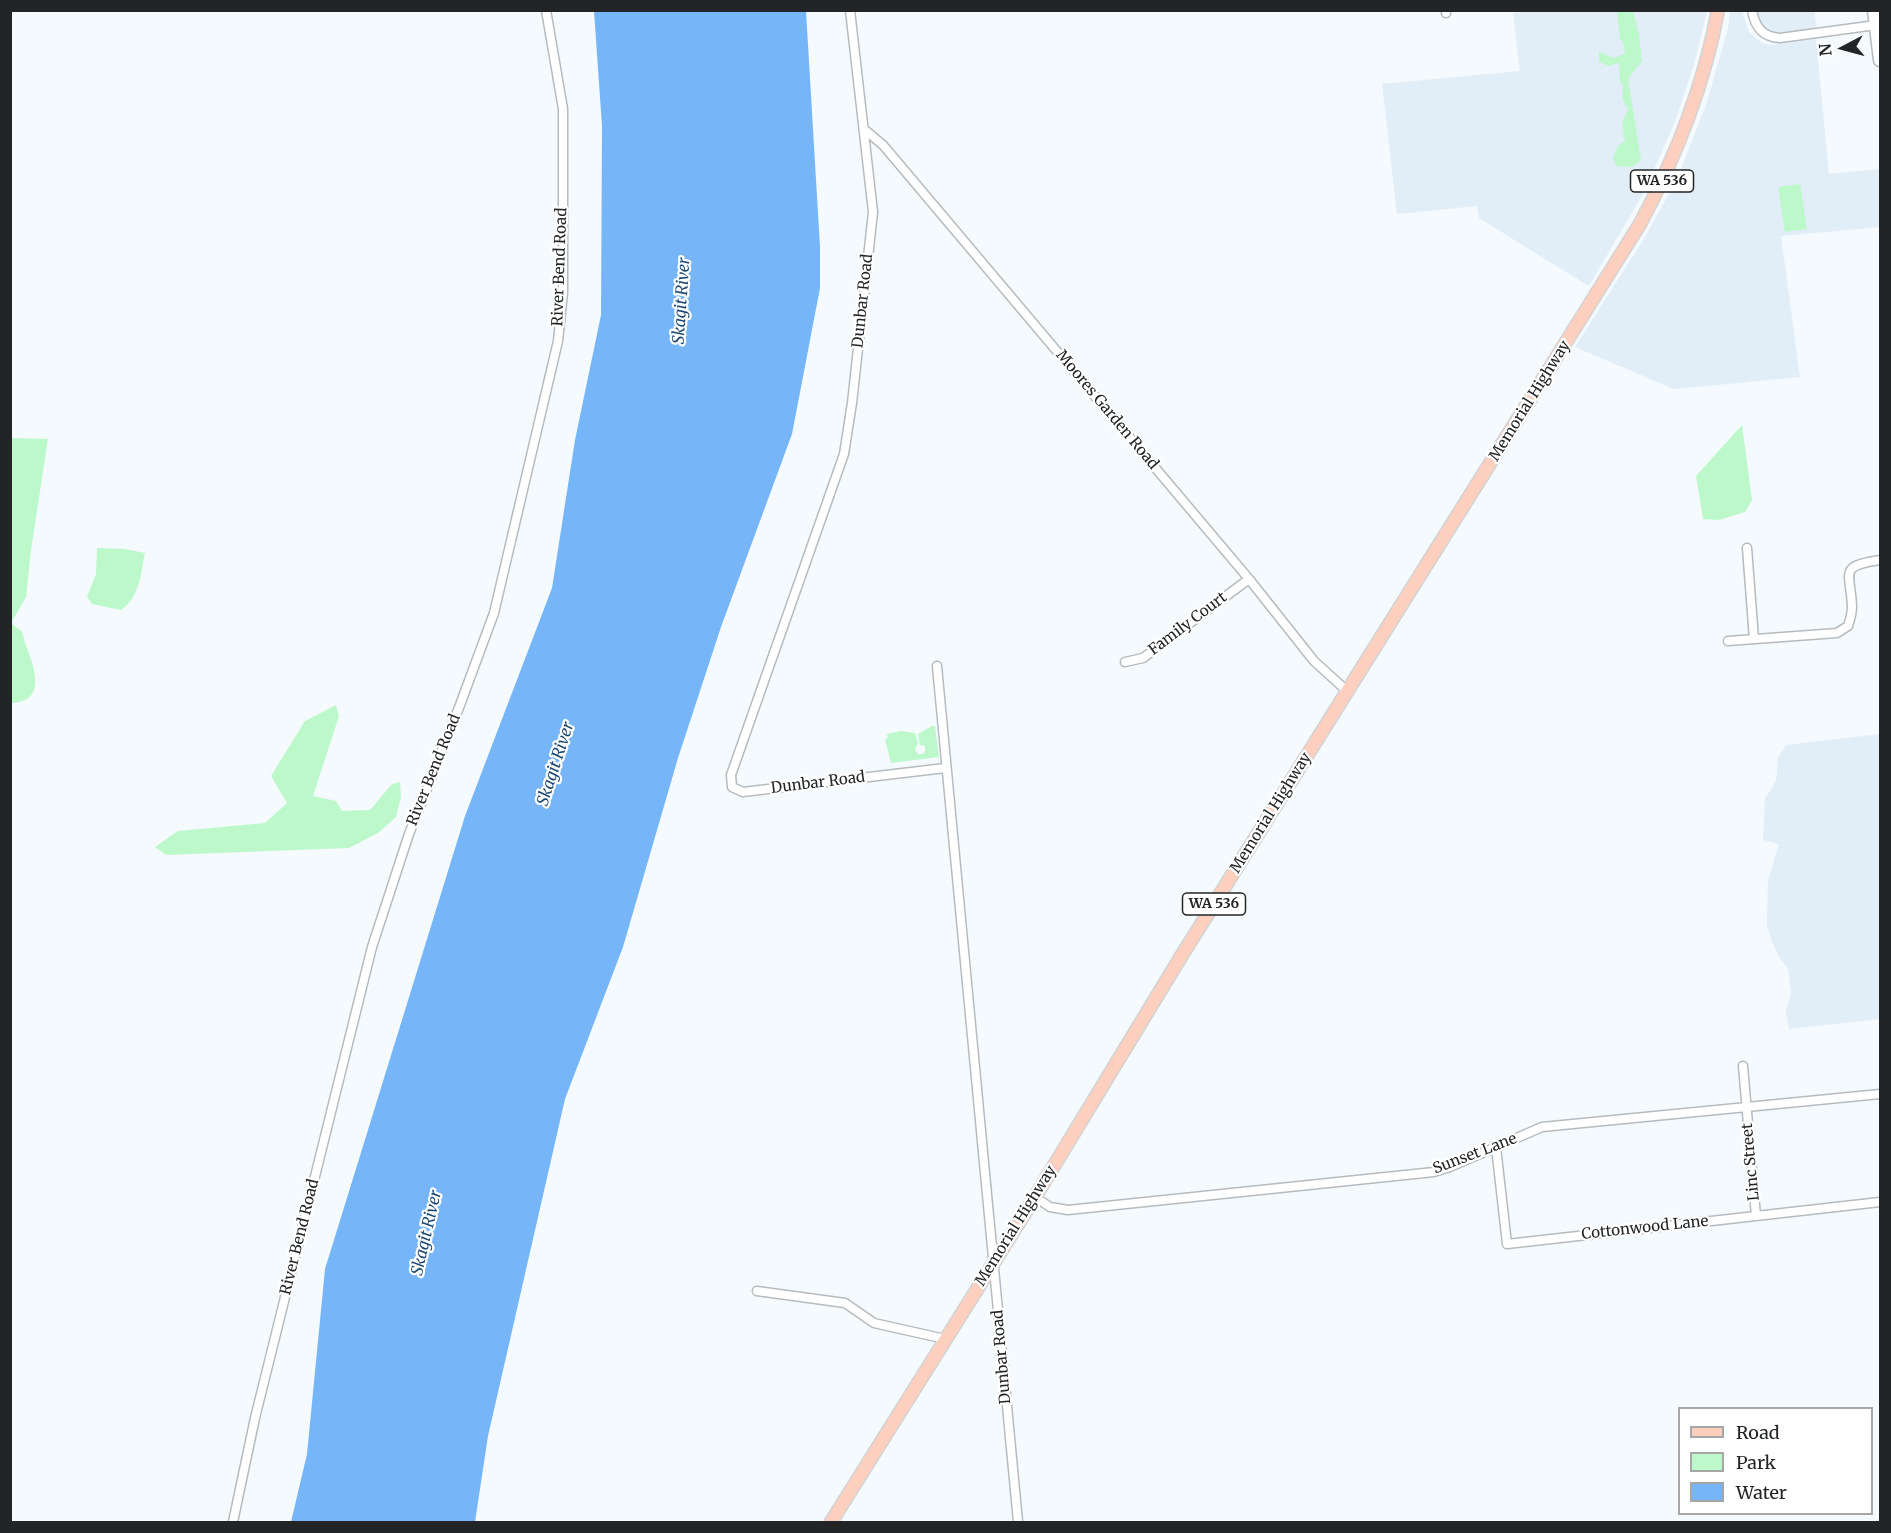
<!DOCTYPE html>
<html>
<head>
<meta charset="utf-8">
<style>
  body { margin:0 }
  #map { position:relative; width:1891px; height:1533px; overflow:hidden; background:#f4fafe; font-family:Merriweather,serif }
  canvas { display:block }
  .frame { position:absolute; inset:0; border:12px solid #222426; pointer-events:none }
  .legend { position:absolute; left:1678px; top:1407px; width:195px; height:108px; box-sizing:border-box; background:#fff; border:2px solid #a7a7a8; margin:0; padding:8px 10px; list-style:none; font-size:18px; color:#222426 }
  .legend li { display:flex; align-items:center; gap:12px; height:30px }
  .legend b { width:30px; border:2px solid #a7a7a8 }
  .north { position:absolute; left:1813px; top:18px; width:60px; height:60px; -webkit-text-stroke:4px #fff; paint-order:stroke; rotate:264deg; font-size:16px; font-weight:700; line-height:24px; text-align:center; color:#222426 }
  .north::after { content:''; display:block; margin:auto; width:21px; height:27px; background:#222426; clip-path:polygon(50% 0,100% 100%,50% 72%,0 100%) }
</style>
</head>
<body>
<div id="map">
<canvas width="1891" height="1533"></canvas>
<div class="frame"></div>
<ul class="legend">
<li><b style="height:8px;background:#fccfbf"></b>Road</li>
<li><b style="height:16px;background:#bdf8cb"></b>Park</li>
<li><b style="height:16px;background:#76b6f8"></b>Water</li>
</ul>
<div class="north">N</div>
</div>
<script>
const ctx = document.querySelector('canvas').getContext('2d');
ctx.lineJoin = 'round';
function paint(path, color) { ctx.fillStyle = color; ctx.fill(path, 'evenodd'); }
function stroke(path, color, width, dash) { ctx.strokeStyle = color; ctx.lineWidth = width; ctx.lineCap = dash ? 'butt' : 'round'; ctx.setLineDash(dash || []); ctx.stroke(path); }
function write(font, color, halo, rows, align = 'center') {
  ctx.font = font + ' Merriweather,serif'; ctx.lineWidth = 4.5; ctx.setLineDash([]); ctx.textBaseline = 'middle'; ctx.strokeStyle = halo; ctx.fillStyle = color; for (const [text, x, y, turn = 0] of rows) {
    ctx.save(); ctx.translate(x, y); ctx.rotate((+turn || 0) * Math.PI / 180); ctx.textAlign = isNaN(turn) ? turn : align; if (halo) ctx.strokeText(text, 0, 0); ctx.fillText(text, 0, 0); ctx.restore();
  }
}
const built = new Path2D(`
  M 1536,10 L 1707,11 L 1695,61 L 1675,122 L 1644,192 L 1589,286 L 1479,218 L 1477,206 L 1397,214 L 1382,84 L 1520,71 L 1513,13 Z
  M 1730,11 L 1742,11 L 1749,32 L 1762,43 L 1770,45 L 1816,39 L 1829,174 L 1880,169 L 1880,227 L 1781,236 L 1800,377 L 1674,389 L 1575,347 L 1645,237 L 1677,179 L 1706,105 L 1728,29 Z
  M 1757,11 L 1814,11 L 1817,29 L 1776,33 L 1763,29 Z
  M 1880,734 L 1880,1019 L 1789,1029 L 1786,1012 L 1791,993 L 1788,968 L 1780,959 L 1772,942 L 1767,925 L 1768,881 L 1779,844 L 1763,840 L 1765,799 L 1776,781 L 1778,758 L 1786,745 Z`);
const green = new Path2D(`
  M 1617,11 L 1633,11 L 1639,35 L 1642,61 L 1628,79 L 1641,160 L 1632,167 L 1617,166 L 1613,158 L 1618,146 L 1625,141 L 1622,123 L 1628,109 L 1623,101 L 1622,89 L 1624,86 L 1620,83 L 1619,63 L 1609,66 L 1599,62 L 1599,52 L 1613,58 L 1625,54 L 1624,45 L 1620,39 Z
  M 1800,184 L 1807,229 L 1785,232 L 1778,187 Z
  M 1742,425 L 1752,500 L 1745,512 L 1719,520 L 1703,519 L 1696,476 Z
  M 11,438 L 48,439 L 31,550 L 26,597 L 11,623 C 14,626 20,629 22,632 C 24,636 24,642 26,646 C 35,668 47,703 10,703 Z
  M 97,548 L 125,549 L 145,553 C 141,574 139,598 121,610 L 92,604 L 87,597 L 96,574 Z
  M 336,705 L 339,716 L 313,796 L 336,801 L 342,811 L 370,810 L 392,784 L 400,782 L 401,797 L 396,817 L 378,833 L 349,848 L 166,855 L 155,847 L 178,831 L 265,823 L 287,803 L 271,776 L 305,721 Z
  M 932,726 L 935,726 L 939,757 L 891,763 L 885,739 L 888,738 L 887,734 L 901,731 L 915,733 L 918,743 L 915,750 L 918,754 L 923,754 L 925,751 L 925,746 L 920,745 L 918,734 Z`);
const water = new Path2D(`
  M 594,11 L 806,11 L 820,247 L 820,288 L 792,434 L 721,627 L 678,758 L 623,947 L 565,1099 L 488,1436 L 475,1522 L 291,1522 L 307,1454 L 325,1269 L 465,816 L 552,588 L 575,440 L 601,315 L 602,126 Z`);
const street = new Path2D(`
  M 850,10 L 873,212 L 852,403 L 844,454 L 731,775 L 732,787 L 743,792 L 945,768
  M 1446,10 L 1446,13
  M 1752,10 C 1755,28 1763,37 1780,38 L 1876,25
  M 865,130 L 883,145 L 1249,579 L 1314,661 L 1347,691
  M 1747,548 L 1754,639
  M 1728,641 L 1837,633 L 1848,626 C 1850,620 1852,613 1852,607 C 1851,573 1837,566 1880,560
  M 1125,662 L 1143,658 L 1249,579
  M 937,666 L 1018,1522
  M 1743,1066 L 1756,1216
  M 1496,1147 L 1507,1244 L 1880,1202
  M 1035,1197 L 1050,1207 L 1068,1210 L 1434,1172 L 1450,1167 L 1542,1127 L 1880,1094
  M 757,1291 L 845,1303 L 874,1323 L 945,1339
  M 233,1522 L 255,1418 L 372,947 L 409,834 L 460,705 L 494,613 L 558,341 L 563,293 L 563,109 L 546,10`);
const secondary = new Path2D(`
  M 1874,10 L 1880,60`);
const primary = new Path2D(`
  M 831,1522 L 1035,1197 L 1182,955 L 1640,224 C 1676,157 1704,86 1718,10`);
const shields = [
  [1662,181,63],
  [1214,904,63]
];
const shieldNames = [
  ["WA 536",1662,181],
  ["WA 536",1214,904]
];
const streetNames = [
  ["River Bend Road",560,267,-88],
  ["Dunbar Road",863,301,-84],
  ["Memorial Highway",1530,401,-58],
  ["Moores Garden Road",1107,410,50],
  ["Family Court",1188,624,-37],
  ["River Bend Road",434,770,-68],
  ["Dunbar Road",818,783,-7],
  ["Memorial Highway",1271,813,-58],
  ["Sunset Lane",1475,1154,-21],
  ["Linc Street",1751,1162,-95],
  ["Memorial Highway",1016,1226,-58],
  ["Cottonwood Lane",1645,1228,-6],
  ["River Bend Road",300,1237,-76],
  ["Dunbar Road",1002,1357,-95]
];
const waterNames = [
  ["Skagit River",682,301,-86],
  ["Skagit River",556,764,-72],
  ["Skagit River",427,1233,-77]
];
paint(built, '#e1edf7');
paint(green, '#bdf8cb');
paint(water, '#76b6f8');
stroke(street, '#b5bbbf', 11);
stroke(secondary, '#b5bbbf', 15);
stroke(primary, '#d3d3d4', 15);
stroke(street, '#fff', 8);
stroke(secondary, '#fff', 12);
stroke(primary, '#fccfbf', 12);
for (const [x, y, w] of shields) { const box = new Path2D(); box.roundRect(x - w / 2, y - 11, w, 22, 4.5); ctx.fillStyle = '#fff'; ctx.fill(box); stroke(box, '#222426', 1.5); }
write('bold 14px', '#222426', null, shieldNames);
write('15px', '#222426', '#fff', streetNames);
write('italic 16px', '#1a4771', '#fff', waterNames);
</script>
</body>
</html>
